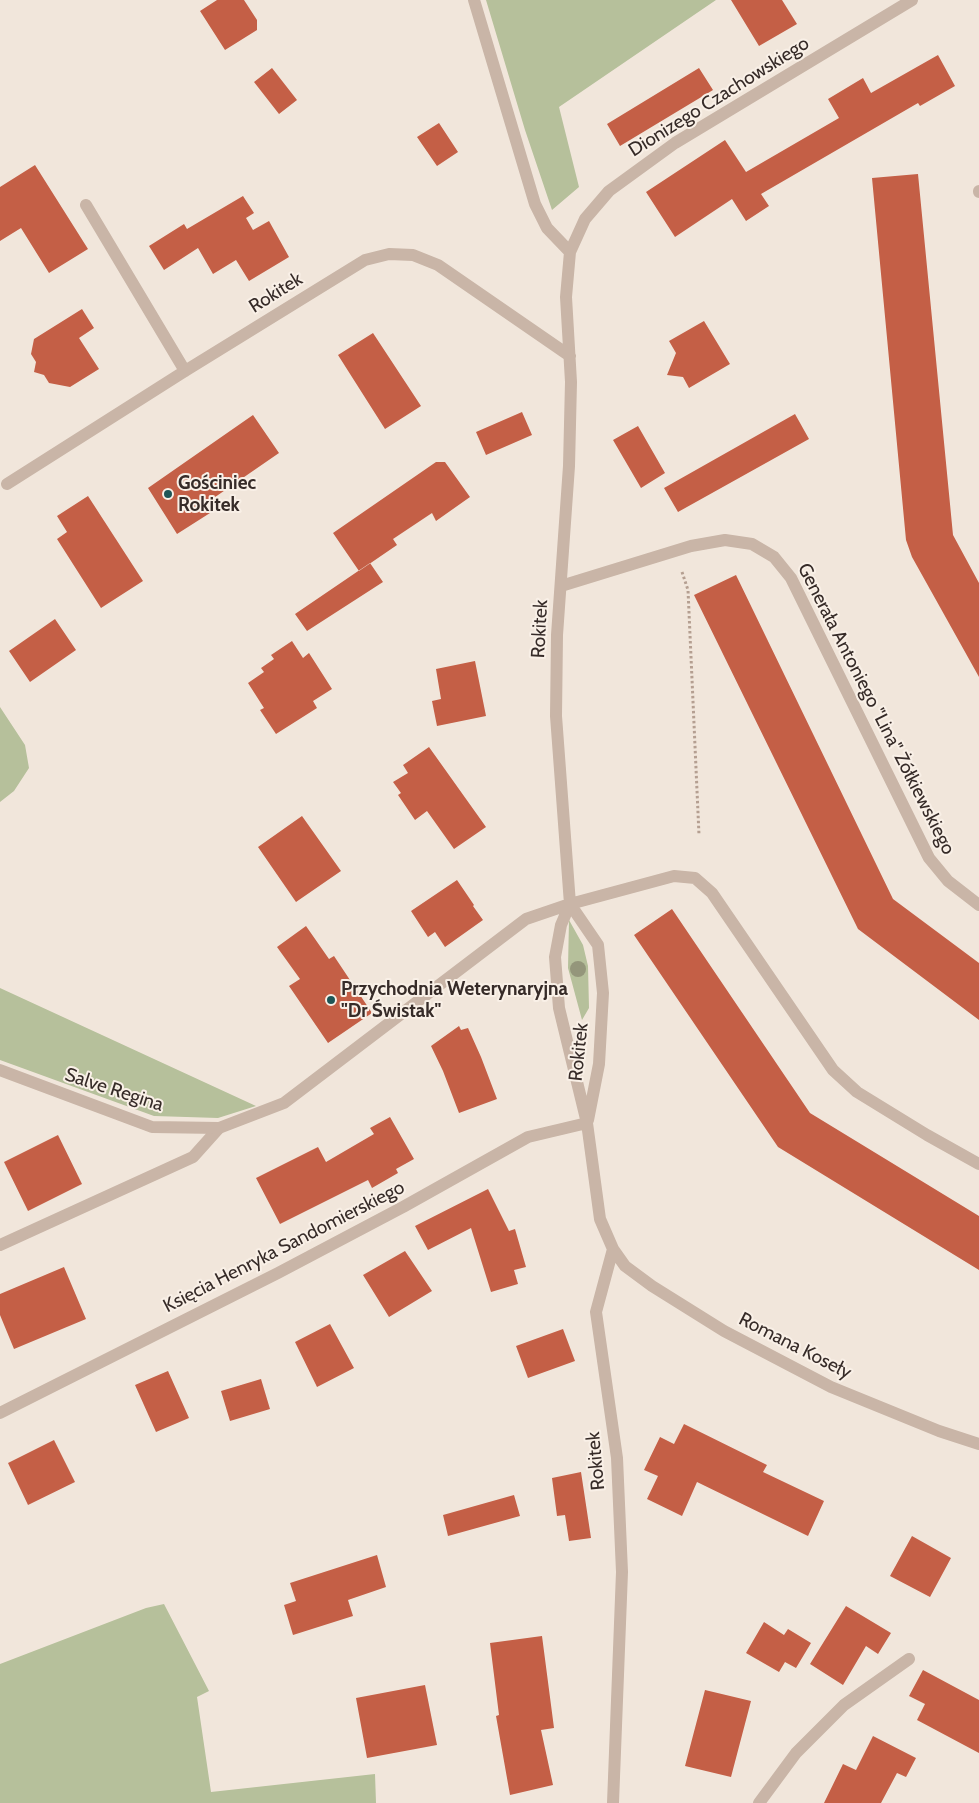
<!DOCTYPE html>
<html>
<head>
<meta charset="utf-8">
<style>
  body { margin:0 }
  canvas { display:block; background:#f1e6db }
</style>
</head>
<body>
<canvas width="979" height="1803"></canvas>
<script>
const ctx = document.querySelector('canvas').getContext('2d');
ctx.lineJoin = 'round';
function paint(path, color) { ctx.fillStyle = color; ctx.fill(path, 'evenodd'); }
function stroke(path, color, width, dash) { ctx.strokeStyle = color; ctx.lineWidth = width; ctx.lineCap = dash ? 'butt' : 'round'; ctx.setLineDash(dash || []); ctx.stroke(path); }
function write(font, color, halo, rows, align = 'center') {
  ctx.font = font + ' Cabin,sans-serif'; ctx.lineWidth = 4; ctx.setLineDash([]); ctx.textBaseline = 'middle'; ctx.strokeStyle = halo; ctx.fillStyle = color; for (const [text, x, y, turn = 0] of rows) {
    ctx.save(); ctx.translate(x, y); ctx.rotate((+turn || 0) * Math.PI / 180); ctx.textAlign = isNaN(turn) ? turn : align; if (halo) ctx.strokeText(text, 0, 0); ctx.fillText(text, 0, 0); ctx.restore();
  }
}
const green = new Path2D(`
  M 486,0 L 716,0 L 559,107 L 579,187 L 552,210 L 525,130 Z
  M 0,707 L 25,745 L 29,768 L 14,791 L 0,802 Z
  M 569,920 L 583,945 L 588,966 L 589,1008 L 582,1020 L 568,968 Z
  M 0,989 L 0,988 L 256,1106 L 218,1118 L 154,1116 L 0,1060 Z
  M 164,1604 L 209,1691 L 197,1697 L 211,1792 L 375,1774 L 376,1803 L 0,1803 L 0,1664 L 146,1608 Z`);
const building = new Path2D(`
  M 217,0 L 244,0 L 257,20 L 257,30 L 225,50 L 200,11 Z
  M 731,0 L 782,0 L 797,24 L 759,46 Z
  M 938,55 L 955,86 L 920,106 L 918,103 L 761,194 L 769,206 L 746,221 L 732,199 L 675,237 L 646,192 L 725,140 L 746,172 L 839,118 L 828,99 L 863,78 L 871,93 Z
  M 272,68 L 297,100 L 279,114 L 254,82 Z
  M 699,68 L 713,90 L 620,146 L 607,124 Z
  M 439,123 L 458,152 L 437,166 L 417,137 Z
  M 35,165 L 88,249 L 49,273 L 21,228 L 0,241 L 0,187 Z
  M 918,174 L 953,535 L 979,583 L 979,677 L 912,557 L 906,540 L 872,178 Z
  M 243,196 L 254,213 L 246,218 L 253,230 L 269,221 L 289,257 L 249,281 L 236,260 L 213,274 L 198,248 L 164,270 L 149,246 L 184,224 L 187,229 Z
  M 82,309 L 94,328 L 79,338 L 99,369 L 70,387 L 49,383 L 44,375 L 34,372 L 36,362 L 31,354 L 34,339 Z
  M 704,321 L 730,364 L 689,388 L 683,377 L 667,375 L 676,353 L 669,341 Z
  M 373,333 L 421,406 L 385,429 L 338,355 Z
  M 522,412 L 532,435 L 486,455 L 476,432 Z
  M 795,414 L 809,439 L 678,512 L 664,488 Z
  M 253,415 L 279,453 L 205,504 L 210,513 L 177,534 L 148,488 Z
  M 638,426 L 665,473 L 641,488 L 613,440 Z
  M 436,462 L 445,462 L 470,497 L 436,521 L 432,513 L 393,539 L 397,545 L 359,571 L 333,533 Z
  M 88,496 L 143,581 L 101,608 L 57,539 L 67,532 L 57,516 Z
  M 370,563 L 383,582 L 307,631 L 295,614 Z
  M 736,575 L 893,899 L 979,963 L 979,1020 L 858,929 L 694,595 Z
  M 55,619 L 76,650 L 30,682 L 9,651 Z
  M 292,641 L 303,658 L 309,653 L 332,689 L 313,701 L 317,708 L 276,734 L 260,710 L 264,708 L 248,683 L 264,672 L 261,668 L 274,659 L 271,655 Z
  M 475,661 L 486,716 L 437,726 L 432,701 L 441,699 L 436,669 Z
  M 429,747 L 486,827 L 454,849 L 427,811 L 415,820 L 398,795 L 401,793 L 393,782 L 408,773 L 403,765 Z
  M 302,816 L 341,871 L 296,902 L 258,847 Z
  M 457,880 L 474,905 L 473,906 L 483,920 L 445,947 L 435,932 L 428,937 L 411,911 Z
  M 672,909 L 810,1113 L 979,1216 L 979,1270 L 778,1147 L 634,935 Z
  M 306,926 L 329,959 L 334,956 L 372,1013 L 328,1043 L 289,986 L 300,979 L 277,947 Z
  M 459,1026 L 461,1030 L 468,1028 L 481,1057 L 497,1099 L 459,1113 L 443,1071 L 431,1046 Z
  M 390,1117 L 414,1159 L 396,1169 L 398,1173 L 372,1188 L 368,1180 L 280,1224 L 256,1178 L 318,1147 L 326,1162 L 374,1134 L 370,1128 Z
  M 58,1135 L 82,1184 L 28,1211 L 4,1162 Z
  M 488,1189 L 509,1231 L 515,1229 L 526,1267 L 514,1270 L 518,1284 L 491,1292 L 471,1228 L 428,1250 L 415,1226 Z
  M 405,1251 L 432,1291 L 389,1317 L 363,1275 Z
  M 64,1267 L 86,1319 L 14,1349 L 0,1315 L 0,1294 Z
  M 330,1324 L 354,1368 L 317,1387 L 295,1342 Z
  M 563,1329 L 575,1361 L 528,1378 L 516,1346 Z
  M 168,1371 L 189,1418 L 156,1432 L 135,1385 Z
  M 261,1379 L 270,1409 L 230,1421 L 221,1391 Z
  M 684,1424 L 767,1465 L 763,1472 L 824,1501 L 808,1536 L 697,1482 L 682,1516 L 647,1499 L 658,1476 L 644,1470 L 660,1437 L 674,1444 Z
  M 54,1440 L 75,1482 L 28,1505 L 8,1463 Z
  M 581,1472 L 591,1538 L 569,1541 L 565,1515 L 557,1516 L 552,1478 Z
  M 514,1495 L 520,1516 L 448,1536 L 443,1515 Z
  M 912,1536 L 951,1558 L 930,1597 L 890,1576 Z
  M 377,1555 L 386,1587 L 348,1600 L 353,1616 L 293,1635 L 284,1605 L 296,1601 L 290,1583 Z
  M 846,1606 L 891,1633 L 878,1654 L 866,1646 L 843,1685 L 810,1664 Z
  M 764,1622 L 784,1635 L 788,1629 L 811,1643 L 796,1668 L 785,1662 L 779,1672 L 746,1653 Z
  M 542,1636 L 554,1728 L 541,1730 L 553,1785 L 510,1795 L 496,1716 L 499,1715 L 490,1643 Z
  M 923,1670 L 979,1700 L 979,1753 L 917,1720 L 925,1704 L 909,1696 Z
  M 425,1685 L 437,1745 L 367,1758 L 356,1698 Z
  M 705,1690 L 751,1701 L 731,1777 L 685,1766 Z
  M 873,1736 L 916,1758 L 906,1777 L 897,1773 L 881,1803 L 824,1803 L 843,1764 L 856,1770 Z`);
const path = new Path2D(`
  M 682,572 L 688,590 L 699,835`);
const service = new Path2D(`
  M 979,191 L 979,192
  M 0,1245 L 193,1157 L 219,1128
  M 759,1803 L 796,1753 L 844,1705 L 909,1659`);
const minor = new Path2D(`
  M 474,0 L 535,204 L 547,228 L 570,252
  M 912,0 L 675,143 L 609,191 L 585,219 L 570,252 L 566,297 L 571,382 L 569,466 L 557,635 L 556,716 L 570,904 L 561,925 L 555,957 L 559,1008 L 587,1123 L 600,1219 L 613,1249 L 625,1266 L 652,1286 L 724,1331 L 831,1387 L 939,1431 L 979,1444
  M 86,205 L 185,371
  M 7,484 L 185,371 L 365,260 L 389,254 L 413,255 L 438,265 L 570,356
  M 561,586 L 691,546 L 725,540 L 752,544 L 774,557 L 791,578 L 929,858 L 948,881 L 979,905
  M 570,904 L 598,945 L 603,993 L 599,1064 L 588,1120
  M 0,1070 L 152,1127 L 219,1128 L 284,1103 L 526,919 L 570,904 L 674,876 L 695,878 L 712,893 L 833,1070 L 857,1092 L 927,1135 L 979,1164
  M 613,1249 L 596,1312 L 617,1458 L 622,1572 L 613,1803
  M 0,1413 L 278,1273 L 403,1207 L 528,1137 L 587,1123`);
const trees = [
  [578,969]
];
const markers = [
  [168,494,5,"#1e5657"],
  [331,1000,5,"#1e5657"]
];
const streetNames = [
  ["Dionizego Czachowskiego",719,97,-32],
  ["Rokitek",276,293,-32],
  ["Rokitek",540,629,-87],
  ["Generała Antoniego \"Lina\" Żółkiewskiego",876,709,63],
  ["Rokitek",579,1052,-84],
  ["Salve Regina",114,1090,18],
  ["Księcia Henryka Sandomierskiego",284,1247,-27],
  ["Romana Koseły",795,1346,27],
  ["Rokitek",596,1461,-95]
];
const poiNames = [
  ["Gościniec",178,483],
  ["Rokitek",178,505],
  ["Przychodnia Weterynaryjna",341,989],
  ["\"Dr Świstak\"",341,1011]
];
paint(green, '#b6c09b');
paint(building, '#c45f46');
stroke(path, '#b59f91', 3, [2.5, 2.5]);
stroke(service, '#c9b5a7', 12);
stroke(minor, '#c9b5a7', 12);
ctx.fillStyle = '#94967b';
for (const [x, y] of trees) { ctx.beginPath(); ctx.arc(x, y, 8, 0, 2 * Math.PI); ctx.fill(); }
for (const [x, y, r, color] of markers) { const dot = new Path2D(); dot.arc(x, y, r, 0, 2 * Math.PI); ctx.fillStyle = color; ctx.fill(dot); stroke(dot, '#f9f0e7', 2); }
write('19px', '#362b28', '#f9f0e7', streetNames);
write('bold 19px', '#362b28', '#f9f0e7', poiNames, 'left');
</script>
</body>
</html>
